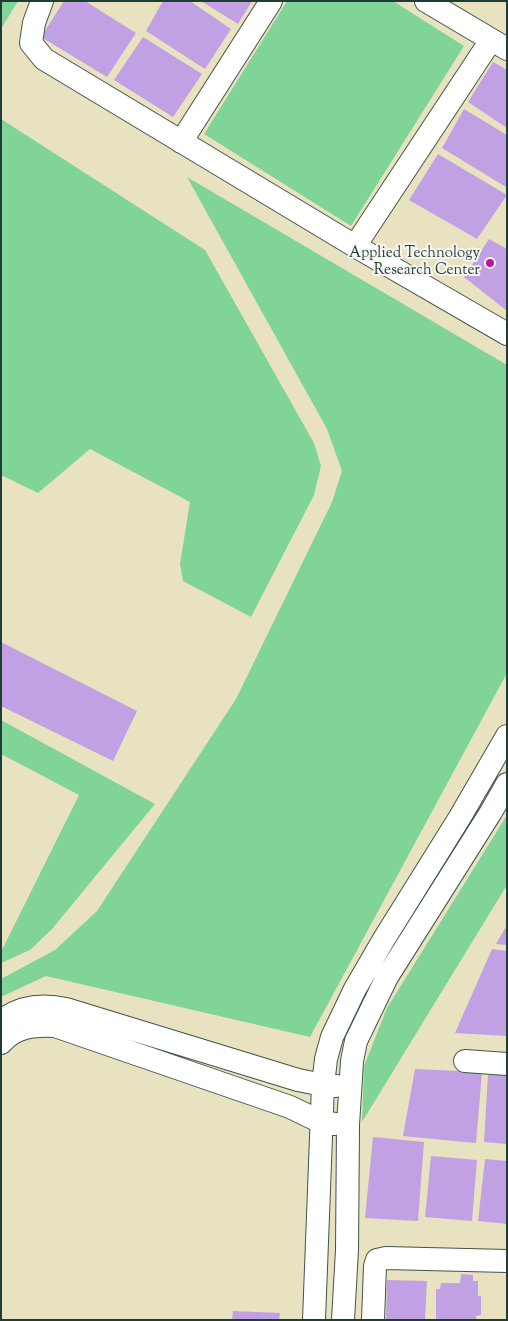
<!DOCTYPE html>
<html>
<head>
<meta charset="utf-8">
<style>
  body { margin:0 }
  #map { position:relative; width:508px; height:1321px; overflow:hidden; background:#e9e2c0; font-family:"Sorts Mill Goudy",serif }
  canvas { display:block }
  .frame { position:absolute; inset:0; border:2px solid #1f3d34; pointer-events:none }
</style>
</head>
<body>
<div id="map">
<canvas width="508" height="1321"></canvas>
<div class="frame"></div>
</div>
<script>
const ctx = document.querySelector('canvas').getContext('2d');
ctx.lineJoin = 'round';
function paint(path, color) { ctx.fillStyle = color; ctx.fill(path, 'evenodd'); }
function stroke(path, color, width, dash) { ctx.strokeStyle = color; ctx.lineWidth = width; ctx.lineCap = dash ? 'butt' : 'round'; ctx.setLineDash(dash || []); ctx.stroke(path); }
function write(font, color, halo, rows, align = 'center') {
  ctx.font = font + ' "Sorts Mill Goudy",serif'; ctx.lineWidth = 4; ctx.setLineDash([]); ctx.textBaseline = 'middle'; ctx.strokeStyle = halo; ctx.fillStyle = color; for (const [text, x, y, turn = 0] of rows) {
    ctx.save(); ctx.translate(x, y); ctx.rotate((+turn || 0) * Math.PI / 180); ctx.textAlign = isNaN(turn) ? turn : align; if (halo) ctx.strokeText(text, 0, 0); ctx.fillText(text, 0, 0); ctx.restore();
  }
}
const green = new Path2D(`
  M 1,1 L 18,1 L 1,29 Z
  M 287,1 L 393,1 L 464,46 L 351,226 L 204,134 Z
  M 1,119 L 205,250 L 314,443 L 321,466 L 314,495 L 251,617 L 183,581 L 180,564 L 190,502 L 90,449 L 38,493 L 1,475 Z
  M 187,177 L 507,365 L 507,673 L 310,1037 L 46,976 L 1,997 L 1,979 L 55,950 L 97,911 L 236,699 L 332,502 L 342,471 L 327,429 Z
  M 1,720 L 155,804 L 52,929 L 30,950 L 1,963 L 1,952 L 79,795 L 1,754 Z
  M 507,815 L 507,885 L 362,1122 L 364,1066 L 387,1008 Z`);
const building = new Path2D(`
  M 64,1 L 85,1 L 136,33 L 107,77 L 41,37 Z
  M 163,1 L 190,1 L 231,29 L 205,69 L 146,31 Z
  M 201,1 L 252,1 L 238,24 Z
  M 143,37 L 202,74 L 173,117 L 114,80 Z
  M 493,62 L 507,70 L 507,128 L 468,102 Z
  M 464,109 L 507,135 L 506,187 L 442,148 Z
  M 438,154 L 507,195 L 477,239 L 409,200 Z
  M 489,239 L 507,249 L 507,311 L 464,277 Z
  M 1,642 L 137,711 L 113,761 L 1,706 Z
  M 507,925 L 507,945 L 496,944 Z
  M 492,949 L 507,951 L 507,1036 L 455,1033 Z
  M 415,1069 L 482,1072 L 476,1143 L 403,1136 Z
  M 507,1074 L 507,1144 L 484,1142 L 488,1075 Z
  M 373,1137 L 424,1142 L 418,1221 L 365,1218 Z
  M 431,1156 L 477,1160 L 472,1221 L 425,1217 Z
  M 485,1159 L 507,1161 L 507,1224 L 478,1221 Z
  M 461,1274 L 473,1275 L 473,1281 L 478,1281 L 478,1296 L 481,1296 L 481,1315 L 476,1316 L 476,1320 L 436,1320 L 436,1289 L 440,1289 L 441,1283 L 460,1283 Z
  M 387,1280 L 427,1281 L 425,1320 L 386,1320 Z
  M 233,1311 L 280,1313 L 279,1320 L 232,1320 Z`);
const minor = new Path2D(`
  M 42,1 L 34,23 L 31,43 L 44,59 L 355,246 L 507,334
  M 426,1 L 507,49
  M 181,142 L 271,1
  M 355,246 L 491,40
  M 1,1021 C 20,1006 43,1004 66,1009 L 298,1080 L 323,1085 L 336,1086
  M 1,1043 C 16,1026 34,1025 55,1026 L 290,1107 L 321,1122 L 335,1124
  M 465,1061 L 507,1064
  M 314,1320 L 323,1085 L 326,1059 L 332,1037 L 355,989 L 384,939 L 460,817 L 507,736
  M 343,1320 L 347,1250 L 348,1125 L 352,1061 L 356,1041 L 387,977 L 491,812 L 507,784
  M 373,1320 L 375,1266 L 377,1260 L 386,1258 L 507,1261`);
const markers = [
  [490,263,5,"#b5179e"]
];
const poiNames = [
  ["Applied Technology",480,254],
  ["Research Center",480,271]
];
paint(green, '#80d497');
paint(building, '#c1a1e3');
stroke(minor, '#3d5649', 24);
stroke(minor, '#fff', 22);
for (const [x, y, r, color] of markers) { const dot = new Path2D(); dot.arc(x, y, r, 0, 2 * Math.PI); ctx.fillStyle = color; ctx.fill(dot); stroke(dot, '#f6f6f2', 2); }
write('15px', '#1f3d34', '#f6f6f2', poiNames, 'right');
</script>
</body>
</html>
